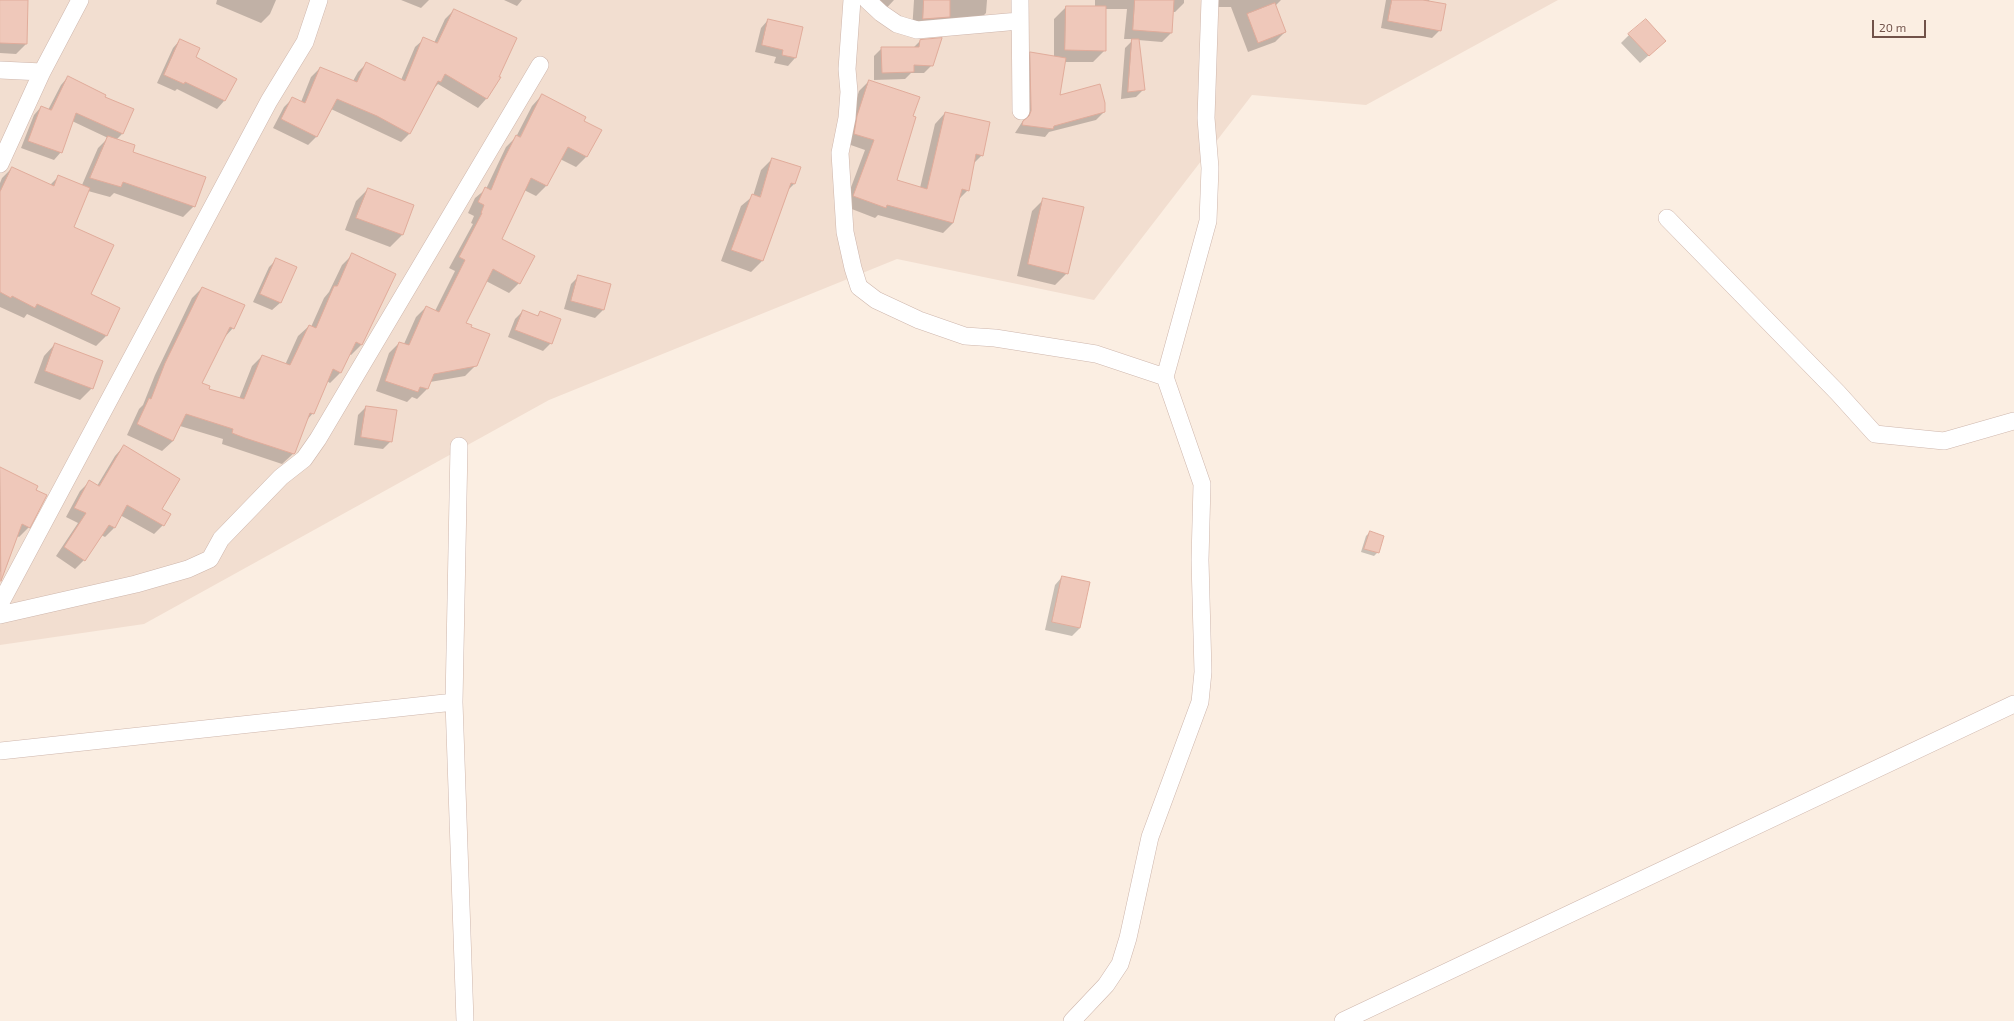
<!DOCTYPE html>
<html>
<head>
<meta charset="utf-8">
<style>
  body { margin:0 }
  #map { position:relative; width:2014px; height:1021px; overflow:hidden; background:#fbeee2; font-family:"Exo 2",sans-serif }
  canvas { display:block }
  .scale { position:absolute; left:1872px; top:20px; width:54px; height:18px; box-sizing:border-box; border:2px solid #715249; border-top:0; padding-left:5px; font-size:12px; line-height:14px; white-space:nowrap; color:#715249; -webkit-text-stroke:3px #fef2e7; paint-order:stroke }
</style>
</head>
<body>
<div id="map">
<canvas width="2014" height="1021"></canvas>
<div class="scale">20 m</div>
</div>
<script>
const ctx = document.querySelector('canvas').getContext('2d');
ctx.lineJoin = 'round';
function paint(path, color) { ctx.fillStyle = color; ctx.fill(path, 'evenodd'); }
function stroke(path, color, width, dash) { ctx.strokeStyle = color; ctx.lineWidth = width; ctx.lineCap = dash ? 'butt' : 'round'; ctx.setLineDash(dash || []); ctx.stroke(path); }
const residential = new Path2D(`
  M 0,0 L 1558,0 L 1366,105 L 1252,95 L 1094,300 L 897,259 L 549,400 L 144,624 L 0,645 Z`);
const shadow = new Path2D(`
  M 0,0 L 27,0 L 26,44 L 16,54 L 0,53 Z
  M 217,0 L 276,0 L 270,14 L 261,23 L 216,4 Z
  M 401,0 L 429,0 L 421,8 Z
  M 504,0 L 522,0 L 517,6 Z
  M 860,0 L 894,0 L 881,14 Z
  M 914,0 L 987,0 L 986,13 L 974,25 L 912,31 Z
  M 1095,0 L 1184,0 L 1184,3 L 1175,12 L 1172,12 L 1171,33 L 1162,42 L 1138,40 L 1144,89 L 1136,97 L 1121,99 L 1125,48 L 1134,39 L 1124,39 L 1127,9 L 1105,9 L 1105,50 L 1093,62 L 1064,62 L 1058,96 L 1104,112 L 1096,120 L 1049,132 L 1045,137 L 1015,133 L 1024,119 L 1023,61 L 1031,53 L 1054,57 L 1054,19 L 1066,7 L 1095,7 Z
  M 1211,0 L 1281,0 L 1275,6 L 1285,32 L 1275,42 L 1248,52 L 1231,7 L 1211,7 Z
  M 1386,0 L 1429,0 L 1440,30 L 1432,38 L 1381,28 Z
  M 454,10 L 499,78 L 486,99 L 478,108 L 438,84 L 433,89 L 410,133 L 401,142 L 331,109 L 317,136 L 308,145 L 273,128 L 284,107 L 293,98 L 301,102 L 311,77 L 320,68 L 353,81 L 358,72 L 366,64 L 401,80 L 415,47 L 424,39 L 434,43 L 445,19 Z
  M 768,20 L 802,28 L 795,58 L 788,66 L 774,63 L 776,57 L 755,52 L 761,28 Z
  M 1629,35 L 1657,48 L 1640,63 L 1621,43 Z
  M 180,40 L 195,57 L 236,79 L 224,101 L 217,109 L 177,89 L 175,91 L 157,83 L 173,48 Z
  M 920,41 L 932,65 L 924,73 L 911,73 L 905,79 L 874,80 L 874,56 L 882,48 L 913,48 Z
  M 68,77 L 104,97 L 133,110 L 122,134 L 116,140 L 194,206 L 183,217 L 114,193 L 110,197 L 88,191 L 73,228 L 90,295 L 106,336 L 96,346 L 27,314 L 24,318 L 0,307 L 0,183 L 2,178 L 12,168 L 50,185 L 59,176 L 82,185 L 98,148 L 108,138 L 72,121 L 61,152 L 54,160 L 21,148 L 34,115 L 41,107 L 48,110 L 61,85 Z
  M 869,81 L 912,117 L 895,181 L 920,188 L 935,124 L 945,113 L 982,155 L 973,164 L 968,190 L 959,199 L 953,223 L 943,233 L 878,215 L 875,218 L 844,206 L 865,150 L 845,143 L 848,127 L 859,91 Z
  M 542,95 L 582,122 L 600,131 L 586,157 L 576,167 L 560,159 L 546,186 L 536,196 L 524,190 L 501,240 L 519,283 L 509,293 L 486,281 L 464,323 L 476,365 L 465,376 L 430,382 L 427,389 L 417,399 L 412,397 L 407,402 L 376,391 L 389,353 L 399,343 L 404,344 L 416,317 L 426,307 L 435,311 L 455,271 L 449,268 L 473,224 L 471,223 L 474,216 L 468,213 L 475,198 L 486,189 L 506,147 L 516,137 L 532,106 Z
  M 772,159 L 794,184 L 788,190 L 762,261 L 751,272 L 721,261 L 741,206 L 753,196 L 761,170 Z
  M 368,189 L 413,205 L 402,235 L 390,247 L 345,230 L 356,201 Z
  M 1044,199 L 1067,273 L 1055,285 L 1017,276 L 1032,211 Z
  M 352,255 L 362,344 L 351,355 L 349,354 L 341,372 L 330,383 L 327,381 L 313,413 L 307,420 L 295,452 L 282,464 L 222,444 L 223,439 L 180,426 L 173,441 L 162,451 L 127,435 L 139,409 L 143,405 L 155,375 L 192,298 L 202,288 L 233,328 L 223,339 L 200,384 L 208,390 L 239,399 L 252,366 L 262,356 L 285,365 L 298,336 L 309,326 L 311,327 L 324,298 L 329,292 L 342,265 Z
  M 276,260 L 295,268 L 280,303 L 272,310 L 253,302 L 269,267 Z
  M 579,276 L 610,285 L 603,310 L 595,318 L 564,309 L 571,284 Z
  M 523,311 L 537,316 L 540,312 L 551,343 L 543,351 L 508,337 L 515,319 Z
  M 55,344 L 92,388 L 80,400 L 34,383 L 44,356 Z
  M 366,407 L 391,441 L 383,449 L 354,445 L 358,415 Z
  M 124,446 L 161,509 L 163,525 L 154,534 L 120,515 L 114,528 L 105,537 L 101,535 L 84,560 L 75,569 L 56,556 L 78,523 L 66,517 L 80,491 L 89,482 L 97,486 L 115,456 Z
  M 0,469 L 37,487 L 29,527 L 19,537 L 17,536 L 7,565 L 0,572 Z
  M 1370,532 L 1378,552 L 1374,556 L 1361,552 L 1366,536 Z
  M 1062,577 L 1080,628 L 1072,636 L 1045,630 L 1055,585 Z`);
const building = new Path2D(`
  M 0,0 L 28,0 L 27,44 L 0,43 Z
  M 924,0 L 950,0 L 950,17 L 923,19 Z
  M 1135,0 L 1174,0 L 1172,33 L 1133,30 Z
  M 1392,0 L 1423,0 L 1446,4 L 1441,31 L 1388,21 Z
  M 1275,3 L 1286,32 L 1258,43 L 1247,14 Z
  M 1066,6 L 1106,6 L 1106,51 L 1065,50 Z
  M 454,9 L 517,38 L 499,77 L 501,77 L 487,99 L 445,74 L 441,82 L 438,81 L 410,134 L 377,116 L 337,99 L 317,137 L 281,119 L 292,97 L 305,103 L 320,67 L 357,82 L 366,62 L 405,81 L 423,37 L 437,43 Z
  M 768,19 L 803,27 L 796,58 L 782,55 L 783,50 L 762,45 Z
  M 1646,19 L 1666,41 L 1649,56 L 1628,34 Z
  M 942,38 L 933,66 L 914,65 L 914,72 L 882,73 L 881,47 L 919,47 L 920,40 Z
  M 180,39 L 200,48 L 196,57 L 237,79 L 225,101 L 185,82 L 184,84 L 164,75 Z
  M 1132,39 L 1139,39 L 1145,90 L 1128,92 Z
  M 1030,52 L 1066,58 L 1060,95 L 1100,84 L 1105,103 L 1105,112 L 1054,126 L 1053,129 L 1022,125 L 1023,121 L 1029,116 L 1031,111 Z
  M 68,76 L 106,95 L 105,97 L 134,109 L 123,134 L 76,113 L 62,153 L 28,141 L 41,106 L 51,110 Z
  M 869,80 L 920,97 L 913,116 L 916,117 L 897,180 L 927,189 L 945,112 L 990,122 L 983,156 L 976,154 L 969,191 L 962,189 L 953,223 L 887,205 L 886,208 L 853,196 L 874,140 L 854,134 L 857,116 Z
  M 542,94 L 586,117 L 584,121 L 602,130 L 587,157 L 568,147 L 547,186 L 531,178 L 502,239 L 535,256 L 520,284 L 493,269 L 466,323 L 472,325 L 471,327 L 490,334 L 477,366 L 434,374 L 428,389 L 420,387 L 418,392 L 385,381 L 399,342 L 409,345 L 426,306 L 439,312 L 465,260 L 459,257 L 482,213 L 481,213 L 484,205 L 478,202 L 485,187 L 491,190 L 502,163 L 516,135 L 520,137 Z
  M 108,136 L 135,145 L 133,152 L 206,177 L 195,207 L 123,182 L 121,187 L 90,178 Z
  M 772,158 L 801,167 L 795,184 L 791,183 L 763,261 L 731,250 L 752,194 L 760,197 Z
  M 12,167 L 54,186 L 58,175 L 90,188 L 74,227 L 114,245 L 91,294 L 120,308 L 107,336 L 37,304 L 35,308 L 12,296 L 11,298 L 0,292 L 0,192 Z
  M 368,188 L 414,205 L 403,235 L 356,218 Z
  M 1043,198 L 1084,207 L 1068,274 L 1028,264 Z
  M 352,253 L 396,274 L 362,345 L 356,342 L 341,373 L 333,369 L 314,414 L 310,413 L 295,453 L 294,454 L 245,438 L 232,433 L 233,429 L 186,414 L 173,441 L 137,424 L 149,398 L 151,399 L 165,363 L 202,287 L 245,305 L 234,329 L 230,327 L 202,383 L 210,386 L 209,389 L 244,399 L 262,355 L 290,365 L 309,325 L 316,328 L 334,286 L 337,286 Z
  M 276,258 L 297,267 L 281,303 L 260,294 Z
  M 578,275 L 611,284 L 604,310 L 571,301 Z
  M 523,310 L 538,316 L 540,311 L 561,319 L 552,344 L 515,330 Z
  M 55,343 L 103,361 L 93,389 L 45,371 Z
  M 366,406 L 397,410 L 392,442 L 361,437 Z
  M 124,445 L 180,479 L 162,509 L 171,514 L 164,526 L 127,505 L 115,528 L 109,525 L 85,561 L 64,547 L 86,513 L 74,508 L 89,480 L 99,486 Z
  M 0,467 L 38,486 L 36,490 L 47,495 L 30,528 L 22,524 L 1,581 Z
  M 1370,531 L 1384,536 L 1379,553 L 1364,549 Z
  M 1062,576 L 1090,582 L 1080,628 L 1052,622 Z`);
const minor = new Path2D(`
  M 852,0 L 847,69 L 849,92 L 847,118 L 840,153 L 845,232 L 853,268 L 859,287 L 876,300 L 919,320 L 965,336 L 995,338 L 1096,354 L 1165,377
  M 867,0 L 881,13 L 897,24 L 917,30 L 1019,21
  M 1020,0 L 1021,111
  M 0,70 L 42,72
  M 0,164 L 42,72 L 80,0
  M 1667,218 L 1838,393 L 1875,434 L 1944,441 L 2014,421
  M 459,446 L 454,702 L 465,1021
  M 0,604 L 269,101 L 305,42 L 319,0
  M 0,615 L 136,584 L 188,569 L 210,559 L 221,539 L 281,477 L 304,459 L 318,439 L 540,65
  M 0,751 L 454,702
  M 1072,1021 L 1106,985 L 1120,964 L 1128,938 L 1150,837 L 1200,702 L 1203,672 L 1200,560 L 1202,484 L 1165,377 L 1208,221 L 1210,168 L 1206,118 L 1210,0
  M 1343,1021 L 2014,704`);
paint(residential, '#f2ded0');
paint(shadow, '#0003');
paint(building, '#efc8ba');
stroke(building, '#e1ac9b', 1);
stroke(minor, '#ceb6ac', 18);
stroke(minor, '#fff', 17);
</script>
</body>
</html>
